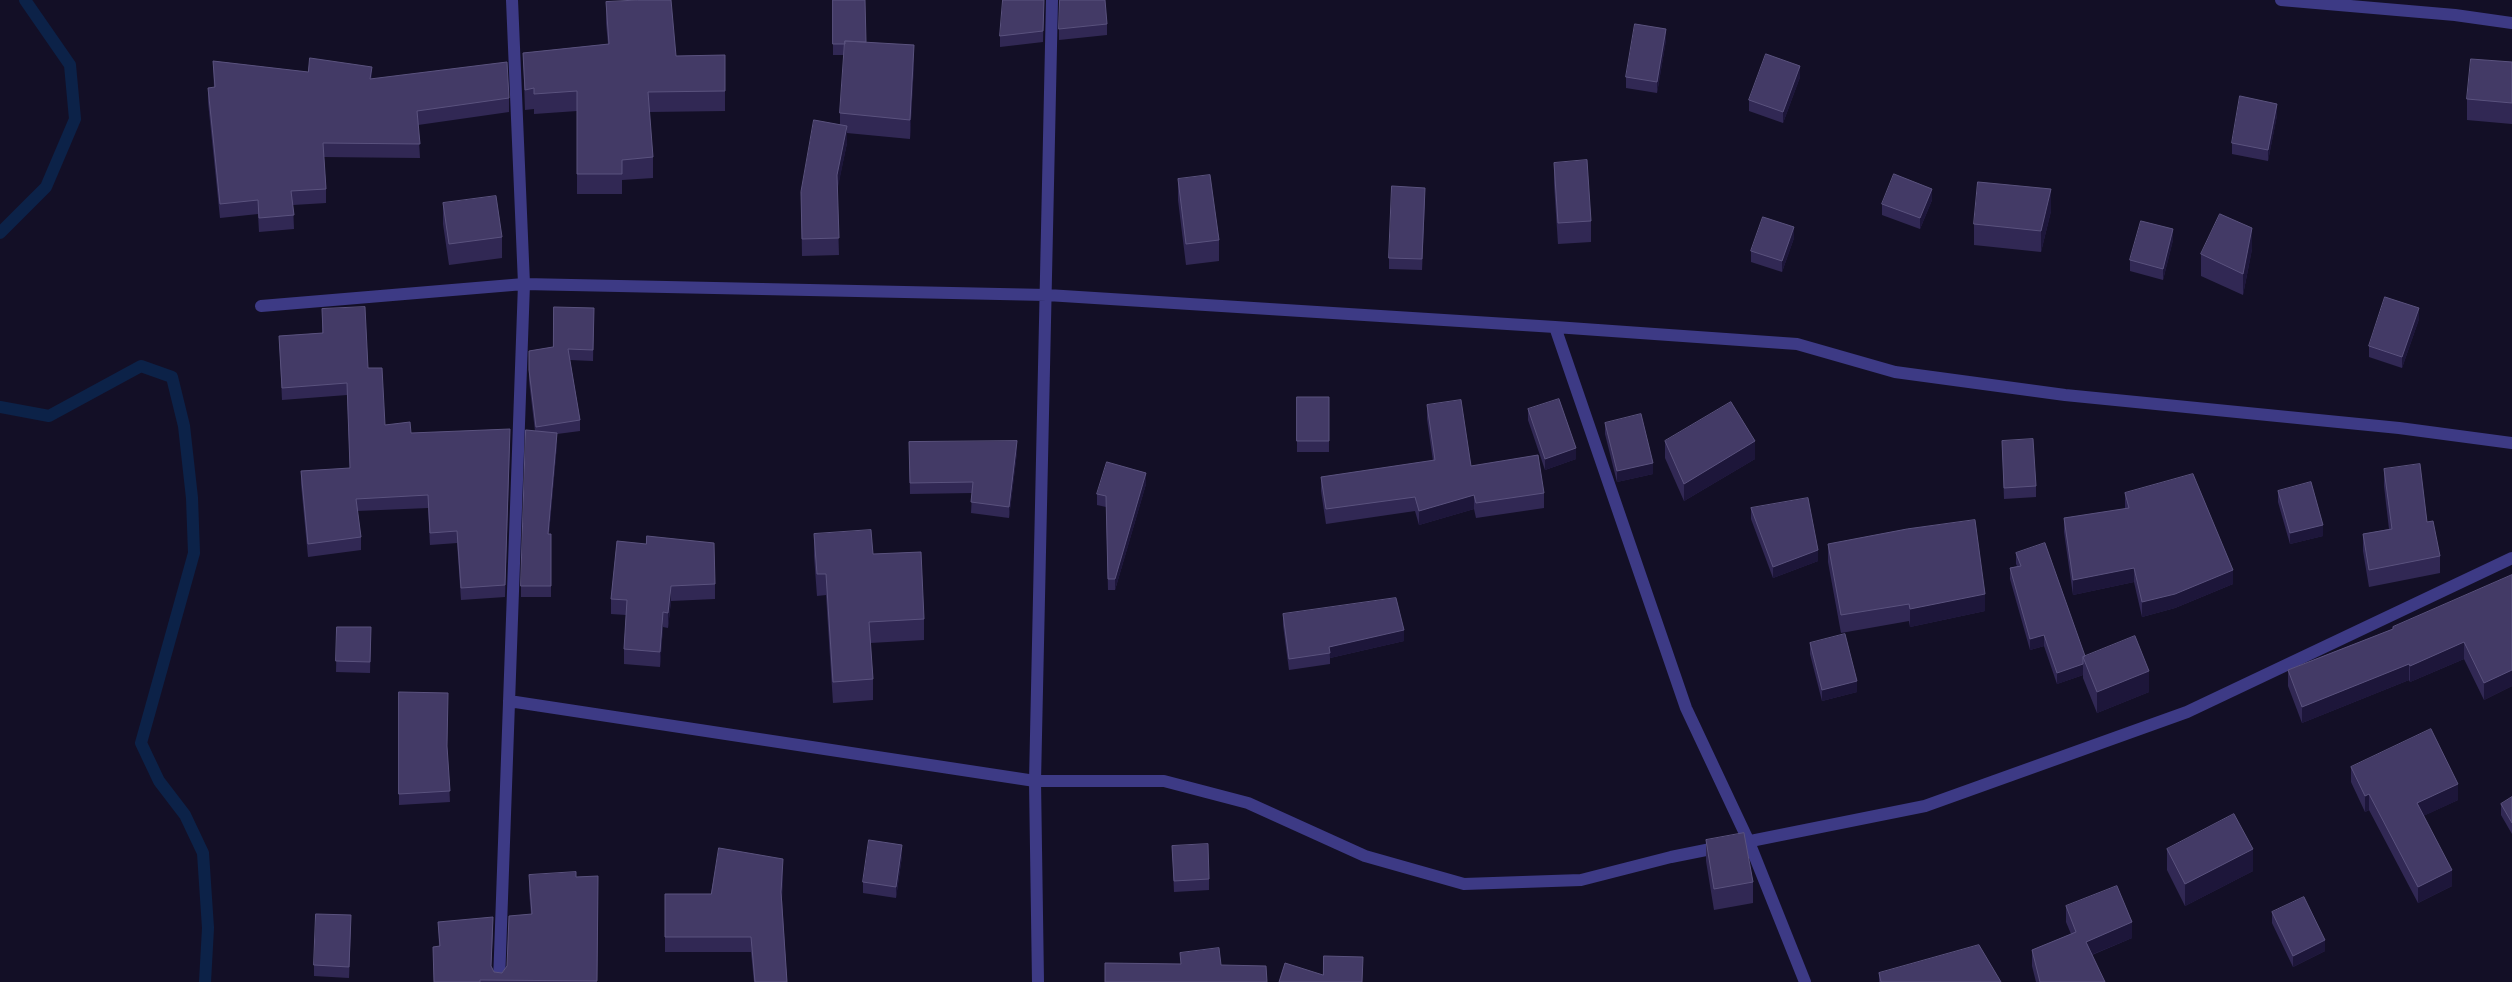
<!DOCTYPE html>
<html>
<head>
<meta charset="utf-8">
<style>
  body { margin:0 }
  canvas { display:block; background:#130f26 }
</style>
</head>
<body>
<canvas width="2512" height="982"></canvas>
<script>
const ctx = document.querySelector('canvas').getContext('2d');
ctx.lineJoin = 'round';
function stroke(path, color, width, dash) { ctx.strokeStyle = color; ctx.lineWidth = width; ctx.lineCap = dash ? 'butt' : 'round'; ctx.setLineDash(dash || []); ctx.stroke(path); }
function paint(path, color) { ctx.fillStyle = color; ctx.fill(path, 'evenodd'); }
const stream = new Path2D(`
  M 0,233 L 46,187 L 75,119 L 70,65 L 25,0
  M 0,407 L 49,416 L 141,366 L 172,377 L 184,426 L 192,498 L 194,553 L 141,743 L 159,781 L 185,815 L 203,853 L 208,928 L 205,982`);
const street = new Path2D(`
  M 2281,0 L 2455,15 L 2512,23
  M 261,306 L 524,284 L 1047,295 L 1555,327 L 1797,344 L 1895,372 L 2065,395 L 2399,428 L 2512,443
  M 1555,327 L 1686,708 L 1749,842 L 1805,982
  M 509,701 L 1035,781 L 1164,781 L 1248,803 L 1365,856 L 1464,884 L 1581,880 L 1671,857 L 1925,806 L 2187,712 L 2512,558
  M 499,982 L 524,284 L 512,0
  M 1038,982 L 1035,781 L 1052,0`);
const wall = new Path2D(`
  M 833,0 L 866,42 L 914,64 L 910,139 L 847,133 L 847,143 L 837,190 L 839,255 L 802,256 L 801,192 L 840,124 L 840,113 L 844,55 L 833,55 Z
  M 1044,0 L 1043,42 L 1000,47 L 1000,36 Z
  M 606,2 L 676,56 L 725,55 L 725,111 L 649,112 L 653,157 L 653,178 L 622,180 L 622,194 L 577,194 L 577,111 L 534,114 L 534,109 L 525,110 L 523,53 L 608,44 L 606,23 Z
  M 1107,24 L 1107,35 L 1059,40 L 1059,29 Z
  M 1666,40 L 1657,93 L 1626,88 L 1626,77 Z
  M 213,61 L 308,72 L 372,79 L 509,98 L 509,112 L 418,125 L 420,158 L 324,157 L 326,189 L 326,203 L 293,205 L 294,229 L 259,232 L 258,214 L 220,218 L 208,102 L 208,88 L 214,88 Z
  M 2512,62 L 2512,124 L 2467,120 L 2467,99 Z
  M 1800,77 L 1783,123 L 1749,111 L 1749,100 Z
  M 2277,115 L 2268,161 L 2232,154 L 2232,143 Z
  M 1554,163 L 1591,221 L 1591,242 L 1558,244 L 1554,184 Z
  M 1178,179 L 1219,240 L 1219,261 L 1186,265 L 1178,200 Z
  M 1425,199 L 1422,270 L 1389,269 L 1389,258 Z
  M 1932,200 L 1920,229 L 1882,215 L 1882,204 Z
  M 443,203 L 502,237 L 502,258 L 449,265 L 443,224 Z
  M 2051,211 L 2041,252 L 1974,245 L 1974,224 Z
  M 1794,238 L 1782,272 L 1751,262 L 1751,251 Z
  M 2173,240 L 2163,280 L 2130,271 L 2130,260 Z
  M 2252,249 L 2243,295 L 2201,276 L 2201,254 Z
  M 594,308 L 593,361 L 570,360 L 580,420 L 580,431 L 557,434 L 557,444 L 549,534 L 551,534 L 551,597 L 521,597 L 521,586 L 535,431 L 529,381 L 529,351 L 553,347 Z
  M 322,309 L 368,368 L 385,425 L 411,433 L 510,441 L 505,597 L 461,600 L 457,543 L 430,545 L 428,508 L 357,511 L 361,537 L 361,550 L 308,557 L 301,484 L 301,471 L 350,469 L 347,395 L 282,400 L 279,336 L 322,333 Z
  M 2419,319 L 2402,368 L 2369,357 L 2369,346 Z
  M 1297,397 L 1329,397 L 1329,452 L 1297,452 Z
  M 1427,405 L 1471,466 L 1544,493 L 1544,508 L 1476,518 L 1474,509 L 1419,525 L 1415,511 L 1326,524 L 1321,491 L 1321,477 L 1433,461 L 1427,419 Z
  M 1528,409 L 1576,459 L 1545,470 L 1528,420 Z
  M 1605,423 L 1653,474 L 1617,482 L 1605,434 Z
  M 1665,441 L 1755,459 L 1684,501 L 1665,458 Z
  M 2002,441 L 2036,486 L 2036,497 L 2004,499 Z
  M 909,442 L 1017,452 L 1009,518 L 971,513 L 972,493 L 910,494 Z
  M 2384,469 L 2427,522 L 2440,556 L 2440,573 L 2369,587 L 2363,551 L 2363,534 L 2389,529 L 2384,486 Z
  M 1146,484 L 1115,590 L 1108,590 L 1106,507 L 1097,505 L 1097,494 Z
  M 2278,491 L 2323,536 L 2290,544 L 2278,502 Z
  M 2125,493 L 2233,584 L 2175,608 L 2142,617 L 2134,582 L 2073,595 L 2064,532 L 2064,518 L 2125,509 Z
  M 1751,508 L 1818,561 L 1773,578 L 1751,519 Z
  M 814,534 L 873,554 L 924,619 L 924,640 L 870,643 L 873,679 L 873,700 L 833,703 L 826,595 L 817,596 L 814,556 Z
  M 617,541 L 715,584 L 715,599 L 671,601 L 668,628 L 663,627 L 660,667 L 624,664 L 624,649 L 626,615 L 611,614 L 611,599 Z
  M 1828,544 L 1985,611 L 1910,627 L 1909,621 L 1841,633 L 1828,562 Z
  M 2016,553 L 2085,656 L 2149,692 L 2097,713 L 2083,678 L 2083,675 L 2057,684 L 2044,646 L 2030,650 L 2010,579 L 2010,568 L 2017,566 L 2016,564 Z
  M 2512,575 L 2512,686 L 2484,700 L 2464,659 L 2410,682 L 2409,680 L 2302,723 L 2288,686 L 2288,670 L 2393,629 L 2393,627 Z
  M 1283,614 L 1404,641 L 1330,658 L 1330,664 L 1289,670 L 1283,625 Z
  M 337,627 L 371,627 L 370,673 L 336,672 Z
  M 1810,643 L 1857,692 L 1822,701 L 1810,654 Z
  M 399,692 L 447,747 L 450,802 L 399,805 Z
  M 2351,767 L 2458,800 L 2423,816 L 2452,886 L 2418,903 L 2369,810 L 2365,812 L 2351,782 Z
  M 2512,797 L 2512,834 L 2501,815 L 2501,804 Z
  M 1706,840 L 1753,882 L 1753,903 L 1714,910 L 1706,861 Z
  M 1172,846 L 1209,879 L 1209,890 L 1174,892 Z
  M 2167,849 L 2253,871 L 2185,906 L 2167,870 Z
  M 902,856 L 896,898 L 863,893 L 863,882 Z
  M 783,874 L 782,899 L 787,982 L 754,982 L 751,952 L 665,952 L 665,894 L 711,894 Z
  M 529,875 L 576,877 L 598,876 L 597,982 L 434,982 L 433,947 L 439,946 L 438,922 L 493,933 L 491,967 L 494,972 L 502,973 L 507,966 L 531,914 L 529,891 Z
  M 2066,906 L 2132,938 L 2092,955 L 2105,982 L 2036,982 L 2032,966 L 2032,950 L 2071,934 L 2066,922 Z
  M 2272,912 L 2325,951 L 2293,967 L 2272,923 Z
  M 351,926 L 349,978 L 314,976 L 314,965 Z
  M 1879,973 L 2001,982 L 1879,982 Z`);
const shadedWall = new Path2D(`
  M 1666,29 L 1666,40 L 1657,93 L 1657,82 Z
  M 914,45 L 914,64 L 910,139 L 910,120 Z
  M 1800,66 L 1800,77 L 1783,123 L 1783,112 Z
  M 372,67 L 372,81 L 370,79 Z
  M 2277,104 L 2277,115 L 2268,161 L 2268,150 Z
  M 847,126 L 847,143 L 837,192 L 837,175 Z
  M 1932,189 L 1932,200 L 1920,229 L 1920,218 Z
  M 2051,189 L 2051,211 L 2041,252 L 2041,231 Z
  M 1794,227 L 1794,238 L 1782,272 L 1782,261 Z
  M 2252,228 L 2252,249 L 2243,295 L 2243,274 Z
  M 2173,229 L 2173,240 L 2163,280 L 2163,269 Z
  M 2419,308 L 2419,319 L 2402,368 L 2402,357 Z
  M 510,429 L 510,441 L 505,597 L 505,585 Z
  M 557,433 L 557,444 L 548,545 L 548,534 Z
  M 1017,441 L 1017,452 L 1009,518 L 1009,507 Z
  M 1755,441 L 1755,459 L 1684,501 L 1684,484 Z
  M 1576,448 L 1576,459 L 1545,470 L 1545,459 Z
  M 1653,463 L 1653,474 L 1617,482 L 1617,471 Z
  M 1146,473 L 1146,484 L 1115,590 L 1115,579 Z
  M 1474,495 L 1474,509 L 1419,525 L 1419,511 Z
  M 2323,525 L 2323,536 L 2290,544 L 2290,533 Z
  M 1818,550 L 1818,561 L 1773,578 L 1773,567 Z
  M 2134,568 L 2134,582 L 2073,595 L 2073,580 Z
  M 2233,570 L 2233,584 L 2175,608 L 2142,617 L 2142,602 Z
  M 671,586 L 671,601 L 668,628 L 668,613 Z
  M 1985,594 L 1985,611 L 1910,627 L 1910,609 Z
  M 663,612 L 663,627 L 660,667 L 660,652 Z
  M 1404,630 L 1404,641 L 1330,658 L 1329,647 Z
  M 2044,635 L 2044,646 L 2030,650 L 2030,639 Z
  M 2464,642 L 2464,659 L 2410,682 L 2410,666 Z
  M 2083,664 L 2083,675 L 2057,684 L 2057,673 Z
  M 2409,664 L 2409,680 L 2302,723 L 2302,707 Z
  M 2512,670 L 2512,686 L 2484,700 L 2484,683 Z
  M 2149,671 L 2149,692 L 2097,713 L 2097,692 Z
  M 1857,681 L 1857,692 L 1822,701 L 1822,690 Z
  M 2458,784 L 2458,800 L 2417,819 L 2417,803 Z
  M 2369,794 L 2369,810 L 2365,812 L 2365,796 Z
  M 902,845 L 902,856 L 896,898 L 896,887 Z
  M 2253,849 L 2253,871 L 2185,906 L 2185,884 Z
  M 783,859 L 783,874 L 781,907 L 781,892 Z
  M 2452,870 L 2452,886 L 2418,903 L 2418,887 Z
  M 2132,922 L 2132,938 L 2086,957 L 2086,942 Z
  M 2325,940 L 2325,951 L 2293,967 L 2293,956 Z`);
const building = new Path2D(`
  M 638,0 L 671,0 L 676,56 L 725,55 L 725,91 L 648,92 L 653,157 L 622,160 L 622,174 L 577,174 L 577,91 L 534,94 L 534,88 L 525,90 L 523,53 L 609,44 L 606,2 Z
  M 833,0 L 865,0 L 866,42 L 845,41 L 845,44 L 833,44 Z
  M 1003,0 L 1044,0 L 1043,31 L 1000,36 Z
  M 1060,0 L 1105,0 L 1107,24 L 1059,29 Z
  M 1635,24 L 1666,29 L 1657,82 L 1626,77 Z
  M 845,41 L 914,45 L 910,120 L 840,113 Z
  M 1766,54 L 1800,66 L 1783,112 L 1749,100 Z
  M 310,58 L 372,67 L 370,79 L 507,62 L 509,98 L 417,111 L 420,144 L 323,143 L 326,189 L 291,191 L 294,215 L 259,218 L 258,200 L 220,204 L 208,88 L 215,87 L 213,61 L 308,72 Z
  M 2471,59 L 2512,62 L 2512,103 L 2467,99 Z
  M 2240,96 L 2277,104 L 2268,150 L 2232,143 Z
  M 814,120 L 847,126 L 837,175 L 839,238 L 802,239 L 801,192 Z
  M 1587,160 L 1591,221 L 1558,223 L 1554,163 Z
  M 1894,174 L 1932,189 L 1920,218 L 1882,204 Z
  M 1210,175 L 1219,240 L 1186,244 L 1178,179 Z
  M 1978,182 L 2051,189 L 2041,231 L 1974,224 Z
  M 1392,186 L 1425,188 L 1422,259 L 1389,258 Z
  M 496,196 L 502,237 L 449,244 L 443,203 Z
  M 2220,214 L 2252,228 L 2243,274 L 2201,254 Z
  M 1763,217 L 1794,227 L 1782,261 L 1751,251 Z
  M 2141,221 L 2173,229 L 2163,269 L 2130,260 Z
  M 2385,297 L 2419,308 L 2402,357 L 2369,346 Z
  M 365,307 L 368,368 L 382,368 L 385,425 L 410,422 L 411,433 L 510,429 L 505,585 L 461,588 L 457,531 L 430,533 L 428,495 L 356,499 L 361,537 L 308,544 L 301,471 L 350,468 L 347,383 L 282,388 L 279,336 L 323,333 L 322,309 Z
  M 554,307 L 594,308 L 593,350 L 568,349 L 580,420 L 536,427 L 529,370 L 529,351 L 553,347 Z
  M 1297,397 L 1329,397 L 1329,441 L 1297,441 Z
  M 1559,399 L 1576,448 L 1545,459 L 1528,409 Z
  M 1461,400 L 1471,466 L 1538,455 L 1544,493 L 1476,503 L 1474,495 L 1419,511 L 1415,497 L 1326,509 L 1321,477 L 1435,460 L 1427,405 Z
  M 1731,402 L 1755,441 L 1684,484 L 1665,441 Z
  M 1641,414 L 1653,463 L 1617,471 L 1605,423 Z
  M 526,430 L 557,433 L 548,534 L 551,534 L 551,586 L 521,586 Z
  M 2033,439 L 2036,486 L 2004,488 L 2002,441 Z
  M 1017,441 L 1009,507 L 971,502 L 973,482 L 910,483 L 909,442 Z
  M 1107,462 L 1146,473 L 1115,579 L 1108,579 L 1106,496 L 1097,494 Z
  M 2420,464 L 2427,522 L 2433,521 L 2440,556 L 2369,570 L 2363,534 L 2392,529 L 2384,469 Z
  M 2193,474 L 2233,570 L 2175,594 L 2142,602 L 2134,568 L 2073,580 L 2064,518 L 2129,508 L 2125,493 Z
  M 2311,482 L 2323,525 L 2290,533 L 2278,491 Z
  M 1808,498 L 1818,550 L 1773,567 L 1751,508 Z
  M 1975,520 L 1985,594 L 1910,609 L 1909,604 L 1841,615 L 1828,544 L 1907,529 Z
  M 871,530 L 873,554 L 921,552 L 924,619 L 869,622 L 873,679 L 833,682 L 826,574 L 817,574 L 814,534 Z
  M 647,536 L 714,543 L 715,584 L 671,586 L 668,613 L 663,612 L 660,652 L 624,649 L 627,600 L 611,599 L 617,541 L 646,544 Z
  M 2045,543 L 2085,656 L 2083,657 L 2083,664 L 2057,673 L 2044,635 L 2030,639 L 2010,568 L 2021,566 L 2016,553 Z
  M 2512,575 L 2512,670 L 2484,683 L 2464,642 L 2410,666 L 2409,664 L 2302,707 L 2288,670 L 2393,629 L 2393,627 Z
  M 1396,598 L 1404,630 L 1329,647 L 1330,653 L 1289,659 L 1283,614 Z
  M 337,627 L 371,627 L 370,662 L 336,661 Z
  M 1845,634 L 1857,681 L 1822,690 L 1810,643 Z
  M 2135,636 L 2149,671 L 2097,692 L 2083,657 Z
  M 399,692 L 448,693 L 447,746 L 450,791 L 399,794 Z
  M 2431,729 L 2458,784 L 2417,803 L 2452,870 L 2418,887 L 2369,794 L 2365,796 L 2351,767 Z
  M 2512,797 L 2512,823 L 2501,804 Z
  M 2234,814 L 2253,849 L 2185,884 L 2167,849 Z
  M 1744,833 L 1753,882 L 1714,889 L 1706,840 Z
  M 869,840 L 902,845 L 896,887 L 863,882 Z
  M 1208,844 L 1209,879 L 1174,881 L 1172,846 Z
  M 719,848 L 783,859 L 781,892 L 787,982 L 755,982 L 751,937 L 665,937 L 665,894 L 711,894 Z
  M 576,872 L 576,877 L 598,876 L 597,981 L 480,980 L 480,982 L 434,982 L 433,947 L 440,946 L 438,922 L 493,917 L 491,966 L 494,972 L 502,973 L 507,966 L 509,916 L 532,914 L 529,875 Z
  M 2117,886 L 2132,922 L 2086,942 L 2105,982 L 2040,982 L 2032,950 L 2076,932 L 2066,906 Z
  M 2304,897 L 2325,940 L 2293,956 L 2272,912 Z
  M 316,914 L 351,915 L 349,967 L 314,965 Z
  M 1979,945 L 2001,982 L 1881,982 L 1879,973 Z
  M 1219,948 L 1221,965 L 1266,966 L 1267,982 L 1105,982 L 1105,963 L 1181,964 L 1180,953 Z
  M 1324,956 L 1363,957 L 1362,982 L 1279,982 L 1285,963 L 1323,975 Z`);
stroke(stream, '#0c2248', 12);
stroke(street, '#3d3a85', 12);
paint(wall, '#312854');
paint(shadedWall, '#1d163a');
paint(building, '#433a66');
stroke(building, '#5a527e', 1);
</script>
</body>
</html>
